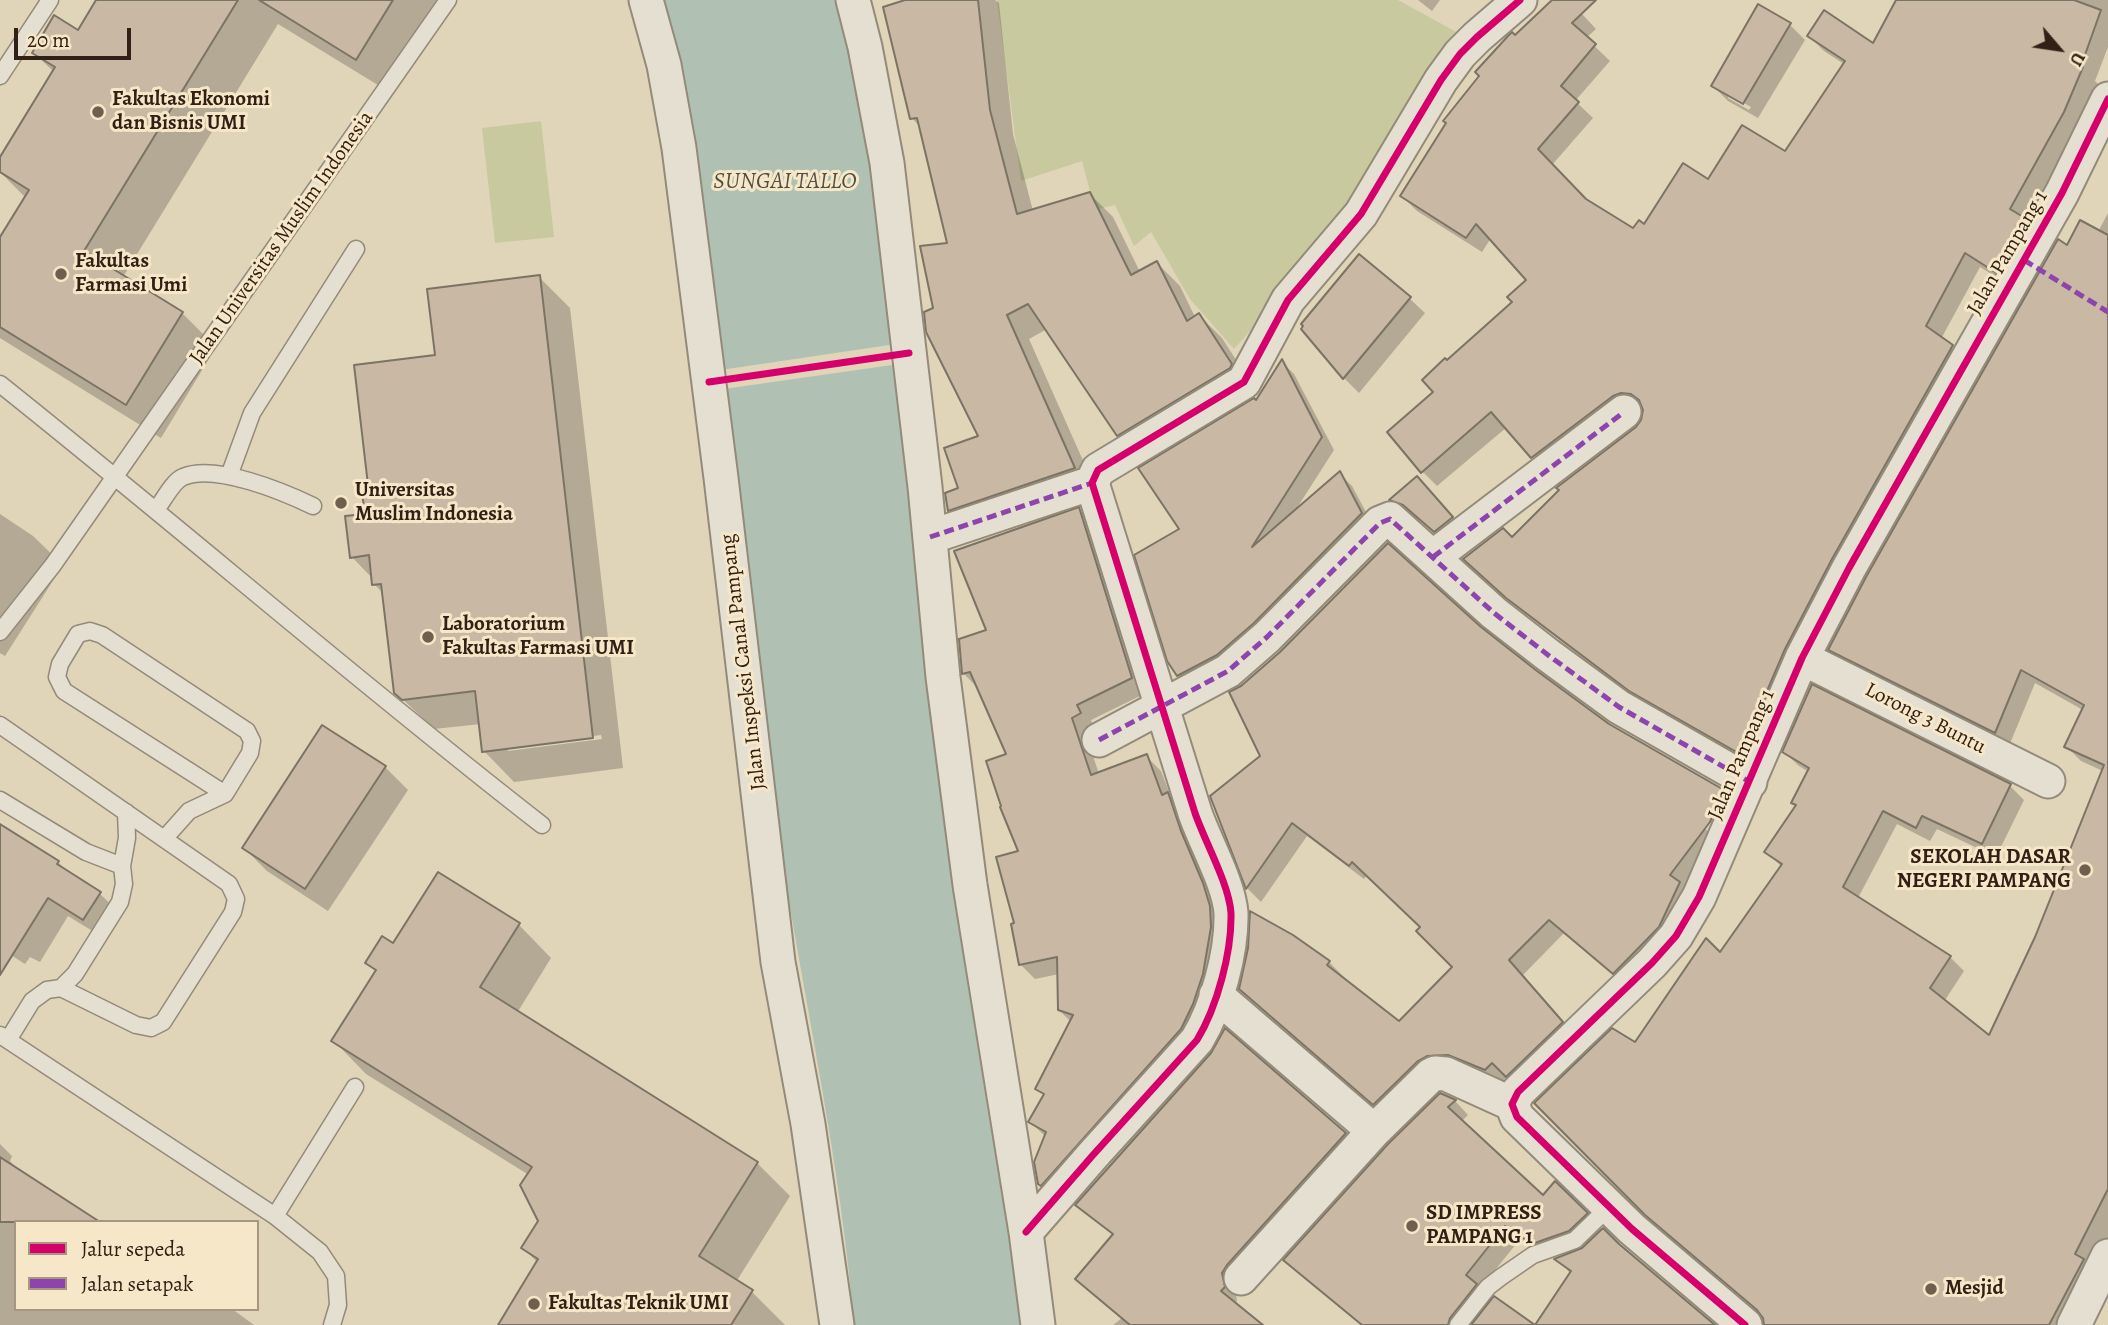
<!DOCTYPE html>
<html>
<head>
<meta charset="utf-8">
<style>
  body { margin:0 }
  #map { position:relative; width:2108px; height:1325px; overflow:hidden; background:#e0d4b9; font-family:Alegreya,serif }
  canvas { display:block }
  .legend { position:absolute; left:14px; top:1220px; width:245px; height:91px; box-sizing:border-box; background:#f5e7c8; border:2px solid #a79781; margin:0; padding:9px 12px; list-style:none; font-size:21px; color:#322016 }
  .legend li { display:flex; align-items:center; gap:14px; height:35px }
  .legend b { width:35px; border:2px solid #a79781 }
  .north { position:absolute; left:2024px; top:14px; width:70px; height:70px; -webkit-text-stroke:5px #f5e7c8; paint-order:stroke; rotate:119deg; font-size:19px; font-weight:700; line-height:28px; text-align:center; color:#322016 }
  .north::after { content:''; display:block; margin:auto; width:24px; height:32px; background:#322016; clip-path:polygon(50% 0,100% 100%,50% 72%,0 100%) }
  .scale { position:absolute; left:14px; top:28px; width:117px; height:32px; box-sizing:border-box; border:4px solid #322016; border-top:0; padding-left:9px; font-size:21px; line-height:24px; white-space:nowrap; color:#322016; -webkit-text-stroke:5px #f5e7c8; paint-order:stroke }
</style>
</head>
<body>
<div id="map">
<canvas width="2108" height="1325"></canvas>
<ul class="legend">
<li><b style="height:9px;background:#d6006c"></b>Jalur sepeda</li>
<li><b style="height:9px;background:#8e44ad"></b>Jalan setapak</li>
</ul>
<div class="north">U</div>
<div class="scale">20 m</div>
</div>
<script>
const ctx = document.querySelector('canvas').getContext('2d');
ctx.lineJoin = 'round';
function paint(path, color) { ctx.fillStyle = color; ctx.fill(path, 'evenodd'); }
function stroke(path, color, width, dash) { ctx.strokeStyle = color; ctx.lineWidth = width; ctx.lineCap = dash ? 'butt' : 'round'; ctx.setLineDash(dash || []); ctx.stroke(path); }
function write(font, color, halo, rows, align = 'center') {
  ctx.font = font + ' Alegreya,serif'; ctx.lineWidth = 6; ctx.setLineDash([]); ctx.textBaseline = 'middle'; ctx.strokeStyle = halo; ctx.fillStyle = color; for (const [text, x, y, turn = 0] of rows) {
    ctx.save(); ctx.translate(x, y); ctx.rotate((+turn || 0) * Math.PI / 180); ctx.textAlign = isNaN(turn) ? turn : align; if (halo) ctx.strokeText(text, 0, 0); ctx.fillText(text, 0, 0); ctx.restore();
  }
}
const green = new Path2D(`
  M 997,0 L 1398,0 L 1460,34 L 1346,223 L 1234,349 L 1190,299 L 1151,232 L 1134,246 L 1115,205 L 1095,210 L 1082,161 L 1021,181 Z
  M 541,121 L 554,237 L 495,243 L 482,128 Z`);
const water = new Path2D(`
  M 658,0 L 836,0 L 855,71 L 866,122 L 1029,1325 L 854,1325 C 841,1164 805,1006 780,846 C 737,565 699,282 658,0 Z`);
const pier = new Path2D(`
  M 896,344 L 899,364 L 717,390 L 714,371 Z`);
const shadow = new Path2D(`
  M 98,0 L 448,0 L 391,93 L 278,24 L 123,277 L 182,313 L 216,347 L 161,438 L 0,338 L 0,240 L 26,198 L 0,172 L 0,160 L 54,72 L 34,53 L 78,32 Z
  M 911,0 L 995,0 L 999,3 L 1013,134 L 1033,211 L 1090,194 L 1113,217 L 1140,272 L 1157,263 L 1180,286 L 1195,317 L 1199,315 L 1222,338 L 1254,388 L 1141,458 L 1118,435 L 1047,329 L 1029,339 L 1097,492 L 973,533 L 950,510 L 980,437 L 934,309 L 949,244 L 921,128 L 912,118 Z
  M 1418,0 L 1440,0 L 1432,11 Z
  M 1554,0 L 1569,0 L 1596,29 L 1586,38 L 1610,61 L 1575,101 L 1593,118 L 1552,165 L 1587,201 L 1633,231 L 1644,227 L 1709,181 L 1785,153 L 1844,64 L 1824,51 L 1809,36 L 1873,46 L 1898,0 L 2108,0 L 2108,47 L 2095,81 L 2098,84 L 2078,128 L 2026,221 L 2039,235 L 2011,286 L 1980,267 L 1941,339 L 1967,362 L 1755,768 L 1647,706 L 1524,613 L 1480,574 L 1512,539 L 1637,429 L 1643,421 L 1644,408 L 1637,408 L 1548,472 L 1507,427 L 1437,486 L 1422,471 L 1436,392 L 1447,363 L 1514,302 L 1528,280 L 1491,238 L 1482,252 L 1417,211 L 1402,196 L 1515,37 Z
  M 1789,24 L 1805,40 L 1758,118 L 1728,101 L 1713,86 ZM 1728,94 L 1751,107 L 1749,110 L 1728,98 Z
  M 2108,213 L 2108,1258 L 2073,1325 L 1765,1325 L 1764,1317 L 1636,1044 L 1720,955 L 1782,867 L 1766,852 L 1797,806 L 1793,803 L 1809,772 L 1799,766 L 1784,752 L 2010,786 L 2024,800 L 1996,857 L 1937,829 L 1930,841 L 1897,824 L 1858,898 L 1950,957 L 1964,971 L 1945,1000 L 1990,1038 L 2037,937 L 2105,772 L 2081,761 L 2067,747 L 2083,710 L 2035,683 L 2009,746 L 1844,663 L 1830,649 L 2068,248 L 2098,232 Z
  M 539,277 L 570,308 L 623,768 L 514,782 L 484,751 L 481,724 L 434,729 L 395,692 L 384,594 L 374,584 L 373,579 L 352,557 L 366,516 L 370,487 L 437,357 ZM 601,735 L 602,739 L 508,751 L 508,747 Z
  M 1409,298 L 1425,313 L 1359,393 L 1344,378 Z
  M 1282,362 L 1294,374 L 1334,450 L 1295,511 L 1340,474 L 1352,486 L 1374,527 L 1191,688 L 1178,675 L 1169,660 L 1181,530 Z
  M 1432,493 L 1467,533 L 1450,547 L 1420,520 L 1406,515 L 1391,500 Z
  M 1079,509 L 1094,524 L 1146,693 L 1091,720 L 1094,728 L 1085,732 L 1099,774 L 1146,756 L 1161,771 L 1171,797 L 1182,809 L 1217,899 L 1217,989 L 1055,1199 L 1039,1184 L 1046,1137 L 1030,1122 L 1045,1096 L 1037,1088 L 1071,1022 L 1059,1010 L 1059,974 L 1035,979 L 1020,964 L 1016,925 L 1021,852 L 1008,755 L 978,688 L 964,674 L 961,640 L 988,631 Z
  M 0,514 L 33,536 L 63,565 L 5,656 L 0,653 Z
  M 1480,629 L 1608,725 L 1723,791 L 1738,805 L 1628,987 L 1564,933 L 1523,975 L 1576,1037 L 1522,1090 L 1508,1076 L 1500,1084 L 1464,1069 L 1389,1118 L 1241,989 L 1292,937 L 1329,962 L 1344,977 L 1342,979 L 1399,1023 L 1454,967 L 1423,927 L 1367,875 L 1364,879 L 1307,836 L 1261,902 L 1247,888 L 1212,797 ZM 1721,793 L 1725,793 L 1708,831 L 1705,829 Z
  M 385,767 L 408,790 L 328,911 L 267,871 L 244,848 Z
  M 0,826 L 58,862 L 71,875 L 100,894 L 120,913 L 104,938 L 68,916 L 40,962 L 30,957 L 25,964 L 0,948 Z
  M 519,925 L 551,958 L 517,1013 L 757,1163 L 790,1196 L 736,1282 L 752,1292 L 785,1325 L 500,1325 L 538,1263 L 523,1248 L 540,1221 L 529,1175 L 366,1074 L 334,1041 L 377,973 L 367,963 L 394,946 Z
  M 1225,1031 L 1359,1147 L 1235,1289 L 1237,1301 L 1234,1304 L 1260,1325 L 1113,1325 L 1122,1318 L 1114,1236 L 1078,1205 L 1213,1054 Z
  M 1455,1101 L 1468,1115 L 1461,1122 L 1543,1197 L 1555,1183 L 1603,1230 L 1713,1325 L 1537,1325 L 1571,1274 L 1557,1259 L 1583,1249 L 1590,1242 L 1547,1257 L 1520,1239 L 1480,1289 L 1492,1301 L 1532,1325 L 1362,1325 L 1300,1274 L 1389,1146 Z
  M 0,1144 L 12,1156 L 10,1161 L 22,1174 L 16,1222 L 16,1309 L 232,1309 L 254,1325 L 0,1325 Z`);
const building = new Path2D(`
  M 96,0 L 238,0 L 84,251 L 183,312 L 126,405 L 0,327 L 0,237 L 29,190 L 0,172 L 0,157 L 55,67 L 32,53 L 54,15 L 78,30 Z
  M 259,0 L 393,0 L 356,60 Z
  M 905,0 L 978,0 L 990,110 L 1017,214 L 1090,192 L 1131,275 L 1157,261 L 1187,321 L 1199,313 L 1232,364 L 1230,368 L 1117,436 L 1028,304 L 1007,315 L 1075,468 L 948,511 L 945,493 L 958,488 L 944,448 L 978,436 L 926,332 L 924,312 L 933,308 L 920,246 L 947,243 L 917,118 L 910,119 L 883,7 Z
  M 1552,0 L 1596,0 L 1572,23 L 1596,44 L 1561,86 L 1579,102 L 1538,149 L 1586,199 L 1633,228 L 1639,220 L 1644,224 L 1683,163 L 1708,179 L 1742,125 L 1785,151 L 1845,61 L 1807,36 L 1824,10 L 1873,43 L 1896,0 L 2074,0 L 2101,10 L 2081,66 L 2083,67 L 2064,112 L 2010,209 L 2025,218 L 1995,272 L 1965,253 L 1926,326 L 1953,345 L 1832,559 L 1785,649 L 1740,754 L 1629,691 L 1506,598 L 1463,559 L 1503,528 L 1512,537 L 1559,490 L 1556,488 L 1636,427 L 1641,420 L 1643,410 L 1639,400 L 1631,394 L 1621,393 L 1613,396 L 1531,458 L 1491,412 L 1421,473 L 1387,432 L 1433,392 L 1422,380 L 1445,358 L 1447,360 L 1512,302 L 1507,297 L 1526,280 L 1476,224 L 1466,238 L 1400,196 L 1446,123 L 1443,121 L 1479,76 L 1475,72 L 1508,36 L 1512,32 L 1515,35 Z
  M 1758,4 L 1791,23 L 1743,104 L 1711,86 Z
  M 2080,220 L 2108,235 L 2108,1189 L 2075,1254 L 2084,1259 L 2049,1325 L 1764,1325 L 1763,1318 L 1757,1310 L 1645,1215 L 1534,1103 L 1612,1028 L 1635,1042 L 1706,938 L 1720,952 L 1782,864 L 1764,852 L 1796,805 L 1791,803 L 1809,768 L 1782,752 L 1812,684 L 2011,784 L 1982,844 L 1922,816 L 1916,828 L 1883,811 L 1843,887 L 1951,956 L 1930,988 L 1989,1035 L 2035,937 L 2104,765 L 2064,747 L 2084,705 L 2021,670 L 1995,733 L 1828,650 L 1866,577 L 2058,239 L 2067,245 Z
  M 1359,254 L 1411,297 L 1343,379 L 1301,329 L 1303,326 L 1301,324 Z
  M 540,275 L 593,738 L 482,752 L 475,691 L 402,700 L 394,693 L 381,584 L 372,585 L 369,555 L 350,558 L 345,516 L 365,514 L 361,486 L 368,485 L 354,365 L 435,355 L 427,289 Z
  M 1282,359 L 1322,437 L 1252,547 L 1340,471 L 1362,513 L 1254,623 L 1217,655 L 1177,676 L 1167,661 L 1134,555 L 1179,529 L 1138,468 L 1254,398 L 1256,400 Z
  M 1417,476 L 1453,517 L 1434,532 L 1403,505 L 1389,500 Z
  M 1079,507 L 1132,678 L 1077,705 L 1081,713 L 1072,718 L 1091,775 L 1147,754 L 1162,795 L 1168,792 L 1181,831 L 1203,883 L 1210,906 L 1211,927 L 1203,974 L 1193,1004 L 1181,1029 L 1041,1186 L 1038,1184 L 1034,1162 L 1046,1132 L 1028,1122 L 1044,1094 L 1035,1089 L 1073,1015 L 1058,1010 L 1057,957 L 1019,965 L 1011,924 L 1014,923 L 996,857 L 1018,851 L 1000,807 L 1001,806 L 986,761 L 1006,754 L 970,672 L 962,674 L 959,639 L 986,630 L 954,551 Z
  M 1388,543 L 1481,627 L 1537,671 L 1609,724 L 1724,790 L 1710,822 L 1670,875 L 1680,882 L 1659,927 L 1613,974 L 1549,920 L 1509,960 L 1563,1022 L 1506,1077 L 1492,1063 L 1485,1070 L 1448,1055 L 1427,1056 L 1418,1061 L 1373,1105 L 1239,989 L 1248,948 L 1250,911 L 1293,935 L 1330,961 L 1327,965 L 1399,1021 L 1452,967 L 1416,931 L 1420,927 L 1352,862 L 1349,866 L 1292,823 L 1246,889 L 1210,796 L 1260,756 L 1229,692 L 1241,686 L 1280,652 Z
  M 322,725 L 386,766 L 305,889 L 242,848 Z
  M 0,824 L 59,861 L 57,864 L 101,892 L 83,920 L 48,898 L 0,975 Z
  M 438,872 L 520,923 L 480,987 L 758,1162 L 699,1256 L 753,1290 L 731,1325 L 498,1325 L 538,1259 L 521,1248 L 538,1221 L 520,1185 L 532,1167 L 331,1041 L 376,970 L 365,963 L 382,936 L 393,943 Z
  M 1225,1028 L 1346,1133 L 1227,1265 L 1222,1273 L 1225,1287 L 1221,1291 L 1263,1325 L 1130,1325 L 1075,1279 L 1113,1234 L 1075,1205 L 1211,1053 Z
  M 1440,1093 L 1456,1100 L 1448,1107 L 1543,1195 L 1555,1181 L 1588,1213 L 1569,1231 L 1532,1244 L 1505,1226 L 1466,1275 L 1477,1284 L 1450,1318 L 1448,1325 L 1362,1325 L 1283,1260 L 1388,1144 Z
  M 0,1157 L 100,1222 L 0,1222 Z
  M 1603,1228 L 1619,1244 L 1715,1325 L 1535,1325 L 1571,1271 L 1554,1259 L 1582,1248 Z
  M 1494,1296 L 1535,1325 L 1471,1325 Z`);
const service = new Path2D(`
  M 0,76 L 50,0
  M 0,384 C 182,529 358,682 542,825
  M 229,476 L 252,413 L 356,249
  M 156,510 C 163,501 173,481 183,477 C 215,463 284,492 313,506
  M 0,632 L 53,565 L 448,0
  M 0,725 L 229,884 L 236,899 L 233,912 L 163,1022 L 151,1028 L 136,1025 L 61,988
  M 0,800 L 86,852 L 122,866
  M 164,839 L 189,811 L 225,794 L 250,753 L 252,741 L 247,731 L 102,635 L 90,631 L 78,634 L 60,664 L 57,677 L 64,691 L 225,794
  M 0,1035 L 275,1216 L 320,1252 L 336,1276 L 338,1305 L 332,1325
  M 8,1040 L 32,1001 L 47,990 L 61,988 L 75,974 L 120,902 L 124,884 L 122,866 L 127,838 L 126,812
  M 275,1216 L 355,1087
  M 1458,1325 L 1488,1287 L 1501,1277 L 1533,1255 L 1575,1240 L 1609,1207`);
const minor = new Path2D(`
  M 646,0 L 664,65 L 679,148 L 721,478 L 778,962 L 808,1124 L 837,1325
  M 853,0 L 865,47 L 887,163 L 925,487 L 943,677 L 970,885 L 1026,1232 L 1038,1325
  M 930,537 L 1092,483
  M 1433,557 L 1624,412
  M 1802,658 L 2048,781
  M 1099,740 L 1228,671 L 1267,637 L 1380,523 L 1390,519 L 1494,613 L 1548,655 L 1619,707 L 1750,782
  M 1216,995 L 1374,1131
  M 1026,1232 L 1093,1155 L 1197,1040 C 1217,1007 1232,952 1231,913 C 1229,884 1205,842 1195,813 C 1160,703 1126,593 1092,483 L 1098,470 L 1244,382 L 1288,300 L 1361,214 L 1441,80 L 1460,54 L 1477,37 L 1520,0
  M 1241,1278 L 1374,1131 L 1431,1075 L 1435,1073 L 1446,1074 L 1512,1104
  M 1745,1325 L 1632,1229 L 1517,1117 L 1512,1104 L 1518,1092 L 1652,963 L 1676,936 L 1699,897 L 1802,658 L 1849,568 L 2062,193 L 2108,99
  M 2074,1325 L 2108,1256`);
const quiet = new Path2D(`
  M 2024,260 L 2108,312
  M 930,537 L 1092,483
  M 1433,557 L 1624,412
  M 1099,740 L 1228,671 L 1267,637 L 1380,523 L 1390,519 L 1494,613 L 1548,655 L 1619,707 L 1750,782`);
const cycleway = new Path2D(`
  M 709,382 L 909,353
  M 1026,1232 L 1093,1155 L 1197,1040 C 1217,1007 1232,952 1231,913 C 1229,884 1205,842 1195,813 C 1160,703 1126,593 1092,483 L 1098,470 L 1244,382 L 1288,300 L 1361,214 L 1441,80 L 1460,54 L 1477,37 L 1520,0
  M 1745,1325 L 1632,1229 L 1517,1117 L 1512,1104 L 1518,1092 L 1652,963 L 1676,936 L 1699,897 L 1802,658 L 1849,568 L 2062,193 L 2108,99`);
const markers = [
  [98,112,7,"#6f5f4f"],
  [61,274,7,"#6f5f4f"],
  [341,503,7,"#6f5f4f"],
  [428,637,7,"#6f5f4f"],
  [2085,870,7,"#6f5f4f"],
  [1412,1226,7,"#6f5f4f"],
  [1931,1289,7,"#6f5f4f"],
  [534,1304,7,"#6f5f4f"]
];
const poiNames = [
  ["Fakultas Ekonomi",112,100],
  ["dan Bisnis UMI",112,124],
  ["Fakultas",75,262],
  ["Farmasi Umi",75,286],
  ["Universitas",355,491],
  ["Muslim Indonesia",355,515],
  ["Laboratorium",442,625],
  ["Fakultas Farmasi UMI",442,649],
  ["SEKOLAH DASAR",2071,858,"right"],
  ["NEGERI PAMPANG",2071,882,"right"],
  ["SD IMPRESS",1426,1214],
  ["PAMPANG 1",1426,1238],
  ["Mesjid",1945,1289],
  ["Fakultas Teknik UMI",548,1304]
];
const streetNames = [
  ["Jalan Universitas Muslim Indonesia",282,238,-55],
  ["Jalan Pampang 1",2008,253,-60],
  ["Jalan Inspeksi Canal Pampang",744,662,-97],
  ["Lorong 3 Buntu",1925,719,27],
  ["Jalan Pampang 1",1742,755,-67]
];
const waterNames = [
  ["SUNGAI TALLO",785,182]
];
paint(green, '#c9c99f');
paint(water, '#b0c1b3');
paint(pier, '#e0d4b9');
paint(shadow, '#0003');
paint(building, '#c9b8a3');
stroke(building, '#7b7364', 2);
stroke(service, '#948a7a', 19);
stroke(minor, '#948a7a', 37);
stroke(service, '#e5dfd2', 16);
stroke(minor, '#e5dfd2', 33);
stroke(quiet, '#8e44ad', 5, [10, 5]);
stroke(cycleway, '#d6006c', 7);
for (const [x, y, r, color] of markers) { const dot = new Path2D(); dot.arc(x, y, r, 0, 2 * Math.PI); ctx.fillStyle = color; ctx.fill(dot); stroke(dot, '#f5e7c8', 2.5); }
write('bold 21px', '#322016', '#f5e7c8', poiNames, 'left');
write('21px', '#322016', '#f5e7c8', streetNames);
write('italic 23px', '#524e44', '#f5e7c8', waterNames);
</script>
</body>
</html>
